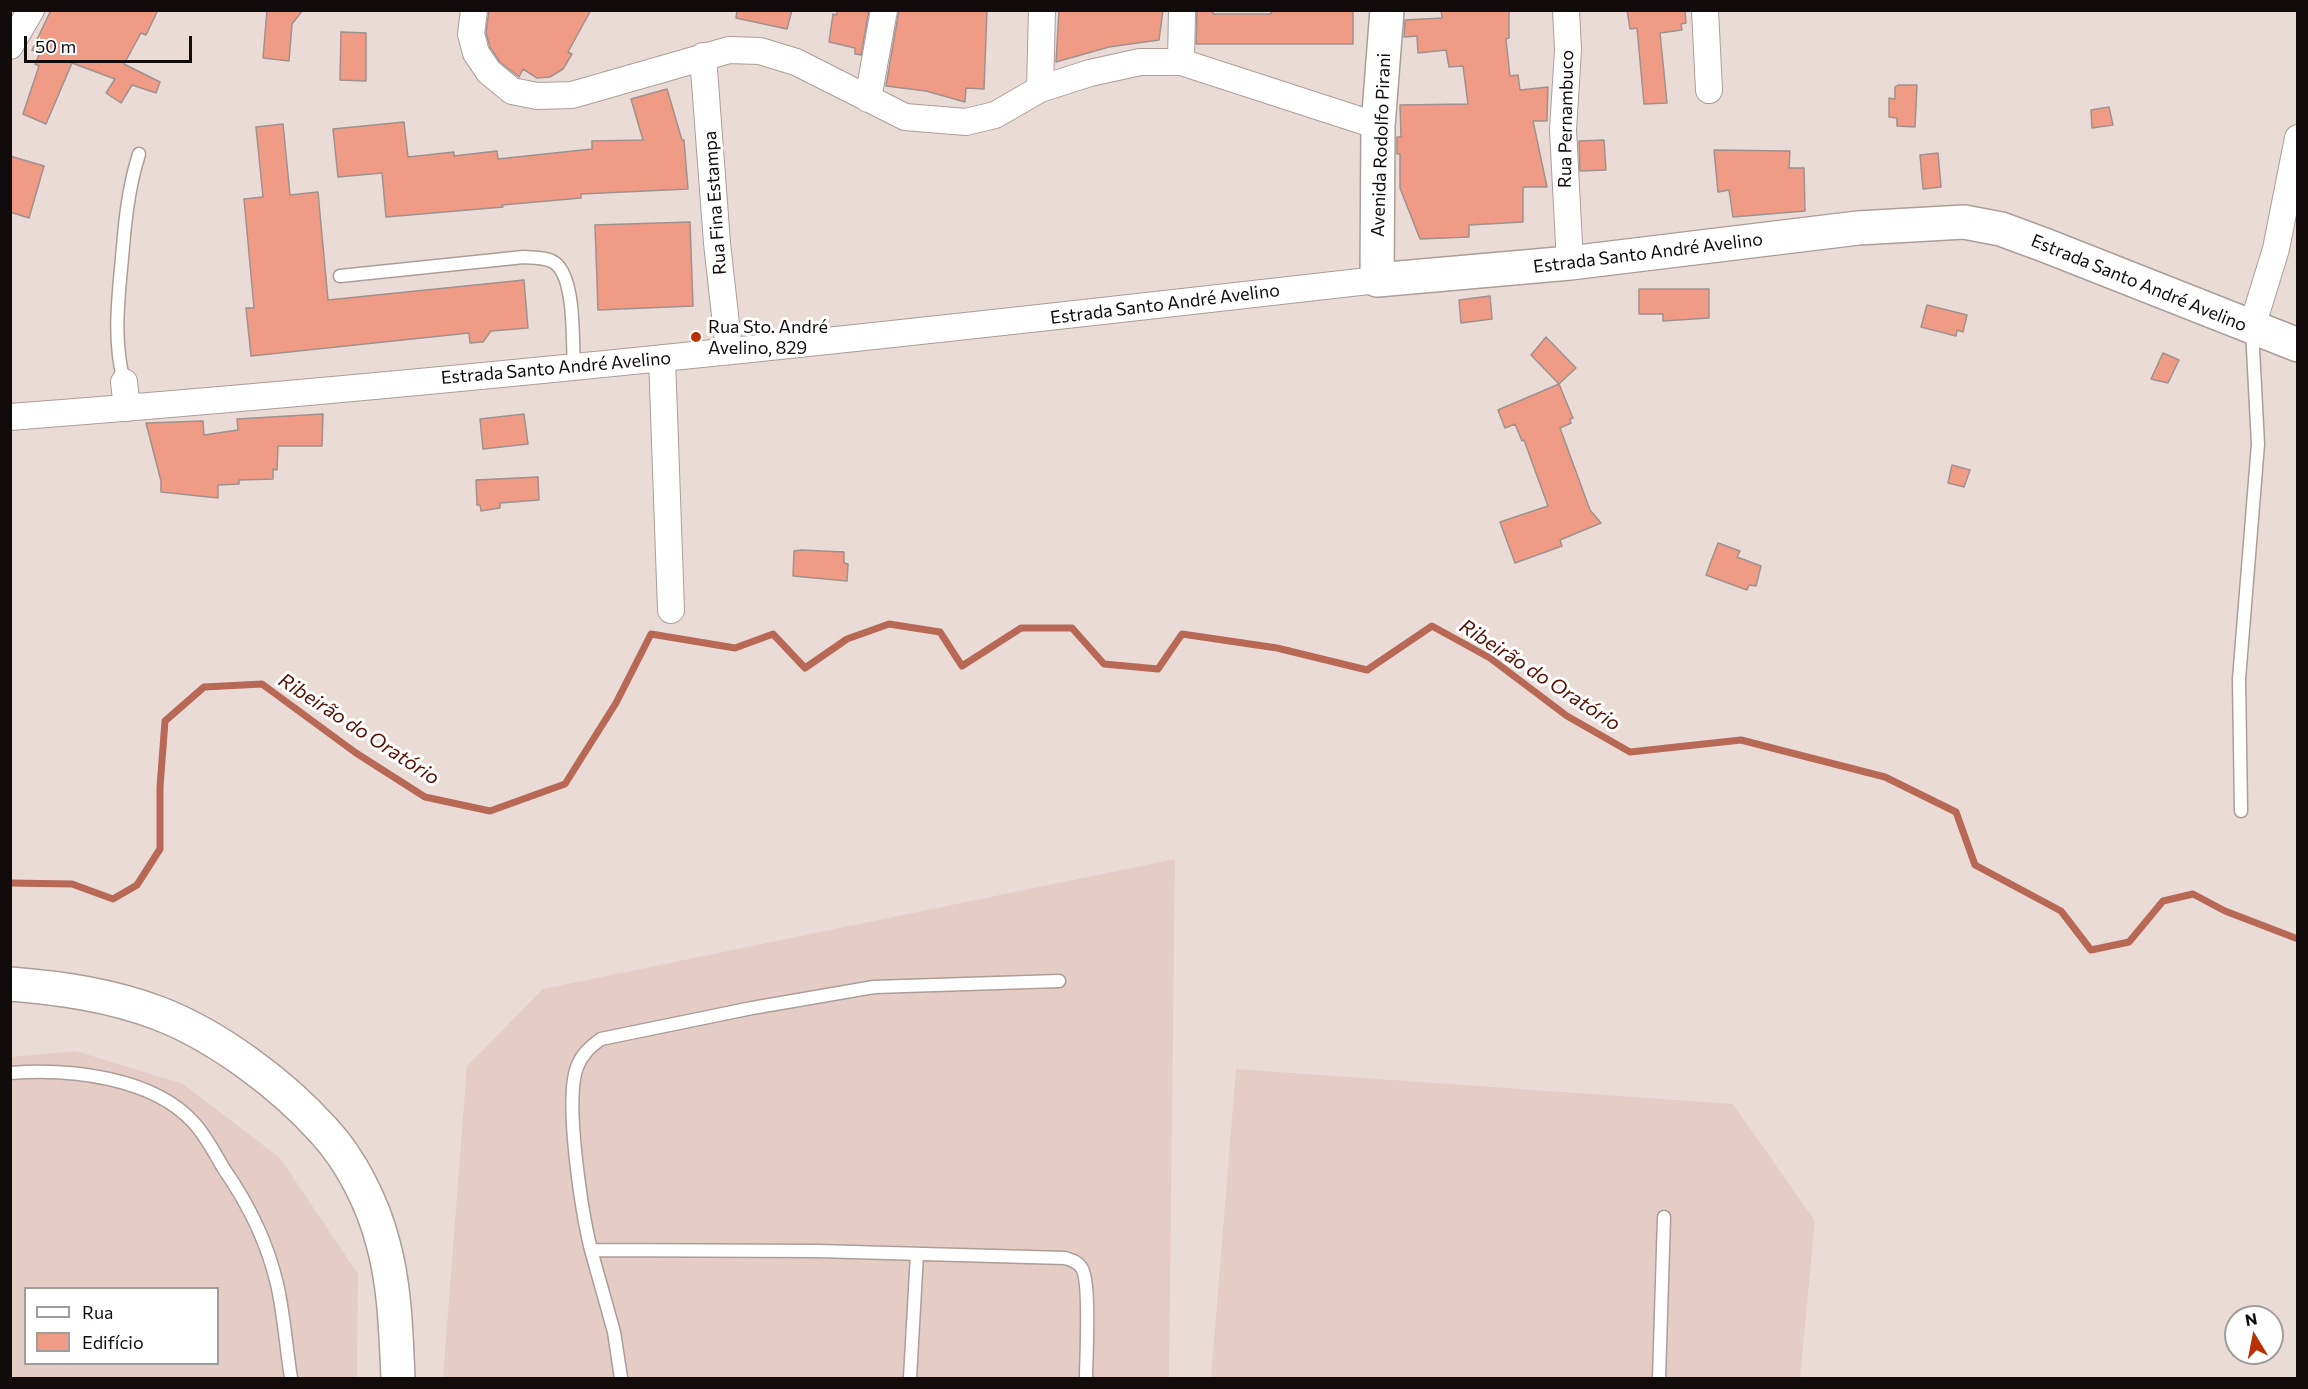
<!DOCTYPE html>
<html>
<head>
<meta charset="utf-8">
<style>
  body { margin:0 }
  #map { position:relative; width:2308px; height:1389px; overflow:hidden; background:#ebdbd7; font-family:Commissioner,sans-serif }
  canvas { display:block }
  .frame { position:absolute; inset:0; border:12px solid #110c0b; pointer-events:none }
  .legend { position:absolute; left:24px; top:1287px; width:195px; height:78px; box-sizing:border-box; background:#fff; border:2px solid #a09e9d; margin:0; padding:8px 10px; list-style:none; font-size:18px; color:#110c0b }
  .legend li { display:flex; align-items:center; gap:12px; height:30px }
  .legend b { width:30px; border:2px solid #a09e9d }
  .north { position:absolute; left:2224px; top:1305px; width:60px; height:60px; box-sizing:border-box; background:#fff; border:2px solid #a09e9d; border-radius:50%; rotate:350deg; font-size:16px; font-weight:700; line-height:24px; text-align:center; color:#110c0b }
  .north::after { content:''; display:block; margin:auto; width:21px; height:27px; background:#ba3105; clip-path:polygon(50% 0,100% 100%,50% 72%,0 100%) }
  .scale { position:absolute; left:24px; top:36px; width:168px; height:27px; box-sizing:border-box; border:3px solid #110c0b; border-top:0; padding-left:8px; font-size:18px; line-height:21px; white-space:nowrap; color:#110c0b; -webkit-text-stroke:4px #fff; paint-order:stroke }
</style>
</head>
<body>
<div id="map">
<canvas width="2308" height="1389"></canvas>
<div class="frame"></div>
<ul class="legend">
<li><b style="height:8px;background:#fff"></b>Rua</li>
<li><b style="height:16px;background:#f09b85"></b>Edifício</li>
</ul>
<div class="north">N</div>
<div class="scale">50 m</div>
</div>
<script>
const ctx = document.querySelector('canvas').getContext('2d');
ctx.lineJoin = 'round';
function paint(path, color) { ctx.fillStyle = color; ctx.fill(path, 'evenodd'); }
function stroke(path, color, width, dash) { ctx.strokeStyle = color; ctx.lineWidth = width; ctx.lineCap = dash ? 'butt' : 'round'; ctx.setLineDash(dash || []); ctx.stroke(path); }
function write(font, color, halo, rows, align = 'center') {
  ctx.font = font + ' Commissioner,sans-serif'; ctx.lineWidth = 6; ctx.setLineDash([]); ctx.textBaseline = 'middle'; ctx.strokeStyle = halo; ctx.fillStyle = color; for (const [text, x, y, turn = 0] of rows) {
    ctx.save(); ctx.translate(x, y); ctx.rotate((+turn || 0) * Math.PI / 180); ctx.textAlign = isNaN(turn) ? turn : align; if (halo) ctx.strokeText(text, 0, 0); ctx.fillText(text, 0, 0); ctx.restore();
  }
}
const built = new Path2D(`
  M 1175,859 L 1169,1378 L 443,1378 L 467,1066 L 543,989 Z
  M 76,1051 L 183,1084 L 280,1158 L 358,1274 L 357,1378 L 11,1378 L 11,1057 ZM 26,1288 L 218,1288 L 218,1364 L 26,1364 Z
  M 1236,1069 L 1733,1104 L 1815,1221 L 1800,1378 L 1211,1378 Z`);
const stream = new Path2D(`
  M 10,883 L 72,884 L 113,899 L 137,885 L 160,849 L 160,787 L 165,721 L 204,687 L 262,684 L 356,753 L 425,797 L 490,811 L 565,784 L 616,703 L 651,634 L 735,648 L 773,634 L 805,668 L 847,639 L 889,624 L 940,632 L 962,666 L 1021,628 L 1072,628 L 1104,664 L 1158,669 L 1182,634 L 1277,648 L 1367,670 L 1432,626 L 1490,658 L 1567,716 L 1630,752 L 1741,740 L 1885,777 L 1956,812 L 1975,865 L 2061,911 L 2091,950 L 2129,942 L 2163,901 L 2193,894 L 2225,911 L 2298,939`);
const building = new Path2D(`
  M 51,10 L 158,10 L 146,35 L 141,33 L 124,64 L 160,82 L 156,93 L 132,85 L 121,103 L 106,93 L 115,79 L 72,63 L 46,124 L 23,114 L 39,66 L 35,64 L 40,53 L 32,50 Z
  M 267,10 L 303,10 L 292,24 L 289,61 L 263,58 Z
  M 489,10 L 591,10 L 568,52 L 572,54 L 563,69 L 550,77 L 537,78 L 523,69 L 519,77 L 500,62 L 490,47 L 486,33 Z
  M 737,10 L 792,10 L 787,29 L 736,18 Z
  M 837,10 L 869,10 L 861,55 L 855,54 L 855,48 L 829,42 L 833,14 L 837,15 Z
  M 899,10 L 987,10 L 984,89 L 966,88 L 965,102 L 926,91 L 886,86 Z
  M 1059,10 L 1163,10 L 1159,40 L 1109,47 L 1056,62 Z
  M 1197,10 L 1213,10 L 1213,14 L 1271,14 L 1271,10 L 1353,10 L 1353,44 L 1196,44 Z
  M 1441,10 L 1509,10 L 1509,38 L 1506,39 L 1510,76 L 1518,75 L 1520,90 L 1548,87 L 1547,121 L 1533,121 L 1547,187 L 1523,187 L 1523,222 L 1469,225 L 1469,237 L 1420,239 L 1400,188 L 1400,154 L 1397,154 L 1397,137 L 1401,137 L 1400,105 L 1468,104 L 1463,66 L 1449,67 L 1446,50 L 1418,53 L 1417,36 L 1404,37 L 1405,20 L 1442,18 Z
  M 1627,10 L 1685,10 L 1686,23 L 1681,24 L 1682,30 L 1660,33 L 1667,103 L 1644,104 L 1637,28 L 1630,29 Z
  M 341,32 L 366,33 L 366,81 L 340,80 Z
  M 1898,85 L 1917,85 L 1915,127 L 1897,126 L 1897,118 L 1889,117 L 1889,98 L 1895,99 L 1895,87 Z
  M 667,89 L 682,140 L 684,140 L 688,189 L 581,194 L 581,198 L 502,205 L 503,207 L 386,217 L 382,173 L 338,177 L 333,129 L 404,122 L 408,157 L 454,152 L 454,156 L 497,151 L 498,159 L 592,149 L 592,141 L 643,140 L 631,99 Z
  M 2109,107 L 2113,125 L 2092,128 L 2091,110 Z
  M 283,124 L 290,195 L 318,192 L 328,300 L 524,280 L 528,328 L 491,331 L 483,342 L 470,343 L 469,333 L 251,356 L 246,308 L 254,308 L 244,199 L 263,197 L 256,127 Z
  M 1604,140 L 1606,170 L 1580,171 L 1579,141 Z
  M 1714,150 L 1790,151 L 1789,168 L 1804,168 L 1805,211 L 1733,217 L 1729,190 L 1718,192 Z
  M 1938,153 L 1941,187 L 1923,189 L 1920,155 Z
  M 10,156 L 44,166 L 29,218 L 10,212 Z
  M 690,222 L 693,306 L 598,310 L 595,225 Z
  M 1639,289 L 1709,289 L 1709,318 L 1663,321 L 1663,314 L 1639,314 Z
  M 1490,296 L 1492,319 L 1461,323 L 1459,300 Z
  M 1927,305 L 1967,315 L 1963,332 L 1957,330 L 1956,336 L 1921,327 Z
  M 1546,337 L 1576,368 L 1559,384 L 1531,355 Z
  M 2163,353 L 2179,360 L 2168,383 L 2151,379 Z
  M 1559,384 L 1573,418 L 1570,419 L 1571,423 L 1560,428 L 1590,510 L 1601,523 L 1560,540 L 1562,546 L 1515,563 L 1500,522 L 1548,506 L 1524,440 L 1522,441 L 1515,424 L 1505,428 L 1498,410 Z
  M 323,414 L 322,446 L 278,446 L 277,470 L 273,469 L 273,479 L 239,480 L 239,484 L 218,485 L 218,498 L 161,492 L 161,481 L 146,423 L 203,421 L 204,435 L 238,430 L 237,419 Z
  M 524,414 L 528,444 L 483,449 L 480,419 Z
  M 1952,465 L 1970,470 L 1964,487 L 1948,483 Z
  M 538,477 L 539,500 L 500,503 L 500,508 L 481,511 L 480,505 L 477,505 L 476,480 Z
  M 1718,543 L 1740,551 L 1737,557 L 1761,566 L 1756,586 L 1749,585 L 1747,590 L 1706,575 Z
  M 801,550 L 844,552 L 844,563 L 848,564 L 847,581 L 793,576 L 794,551 Z`);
const service = new Path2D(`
  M 340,276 L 524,257 C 534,258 547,257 555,263 C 576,279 572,342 574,368
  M 124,382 C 113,340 118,301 122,258 C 125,222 128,189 139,154
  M 2241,811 L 2239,679 L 2258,444 L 2252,330
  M 1059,981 L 874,987 L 752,1008 L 601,1039 C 590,1047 582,1054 577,1067 C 564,1101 582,1213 591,1250 L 817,1251 L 1065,1258 C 1071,1260 1077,1261 1081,1267 C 1091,1278 1086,1359 1086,1378
  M 10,1073 C 68,1068 153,1077 194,1123 C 206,1136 215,1154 224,1169 C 249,1205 267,1241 277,1284 C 284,1314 286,1347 291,1378
  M 591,1250 L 614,1332 L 621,1378
  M 910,1378 L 917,1254
  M 1659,1378 L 1664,1217`);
const minor = new Path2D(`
  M 474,10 L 471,34 L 476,53 L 489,72 L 512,91 L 537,96 L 572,95 L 729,50 L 760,51 L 796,62 L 905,117 L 966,122 L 995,115 L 1040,89 L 1090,73 L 1140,62 L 1181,62 L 1378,126
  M 1566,10 L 1568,50 L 1563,130 L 1570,263
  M 1705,10 L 1709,90
  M 10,46 L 31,10
  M 703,56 L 717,243 L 729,351
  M 1181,62 L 1182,10
  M 1040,89 L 1042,10
  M 868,99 L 884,10
  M 2252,327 L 2276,249 L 2298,138
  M 662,358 L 671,610
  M 124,382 L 127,408
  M 10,417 C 467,382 922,332 1377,280`);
const secondary = new Path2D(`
  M 1387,10 L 1378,126 L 1377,280 L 1570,263 L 1858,228 L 1964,222 L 2001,229 L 2047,246 L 2298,345
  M 10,984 C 61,988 110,995 158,1013 C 216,1035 282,1084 324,1131 C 351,1160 373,1204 383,1243 C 395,1286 396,1334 398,1378`);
const markers = [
  [696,337,6,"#ba3105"]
];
const streetNames = [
  ["Rua Pernambuco",1566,119,-89],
  ["Avenida Rodolfo Pirani",1381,145,-88],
  ["Rua Fina Estampa",715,203,-94],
  ["Estrada Santo André Avelino",1648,253,-7],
  ["Estrada Santo André Avelino",2139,283,22],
  ["Estrada Santo André Avelino",1165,304,-7],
  ["Estrada Santo André Avelino",556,368,-5]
];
const poiNames = [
  ["Rua Sto. André",708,327],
  ["Avelino, 829",708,348]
];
const waterNames = [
  ["Ribeirão do Oratório",1540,675,33],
  ["Ribeirão do Oratório",359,729,33]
];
paint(built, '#e5cdc6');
stroke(stream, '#b86955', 7);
paint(building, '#f09b85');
stroke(building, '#a0918d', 1.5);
stroke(service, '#ac9d99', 15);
stroke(minor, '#ac9d99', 28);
stroke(secondary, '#ac9d99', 36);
stroke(service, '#fff', 12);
stroke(minor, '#fff', 26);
stroke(secondary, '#fff', 33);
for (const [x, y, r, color] of markers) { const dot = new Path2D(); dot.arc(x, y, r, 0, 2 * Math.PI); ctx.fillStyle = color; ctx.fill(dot); stroke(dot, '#fff', 2); }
write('18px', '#110c0b', '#fff', streetNames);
write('18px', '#110c0b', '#fff', poiNames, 'left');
write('italic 20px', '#5a1000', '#fff', waterNames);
</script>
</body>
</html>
